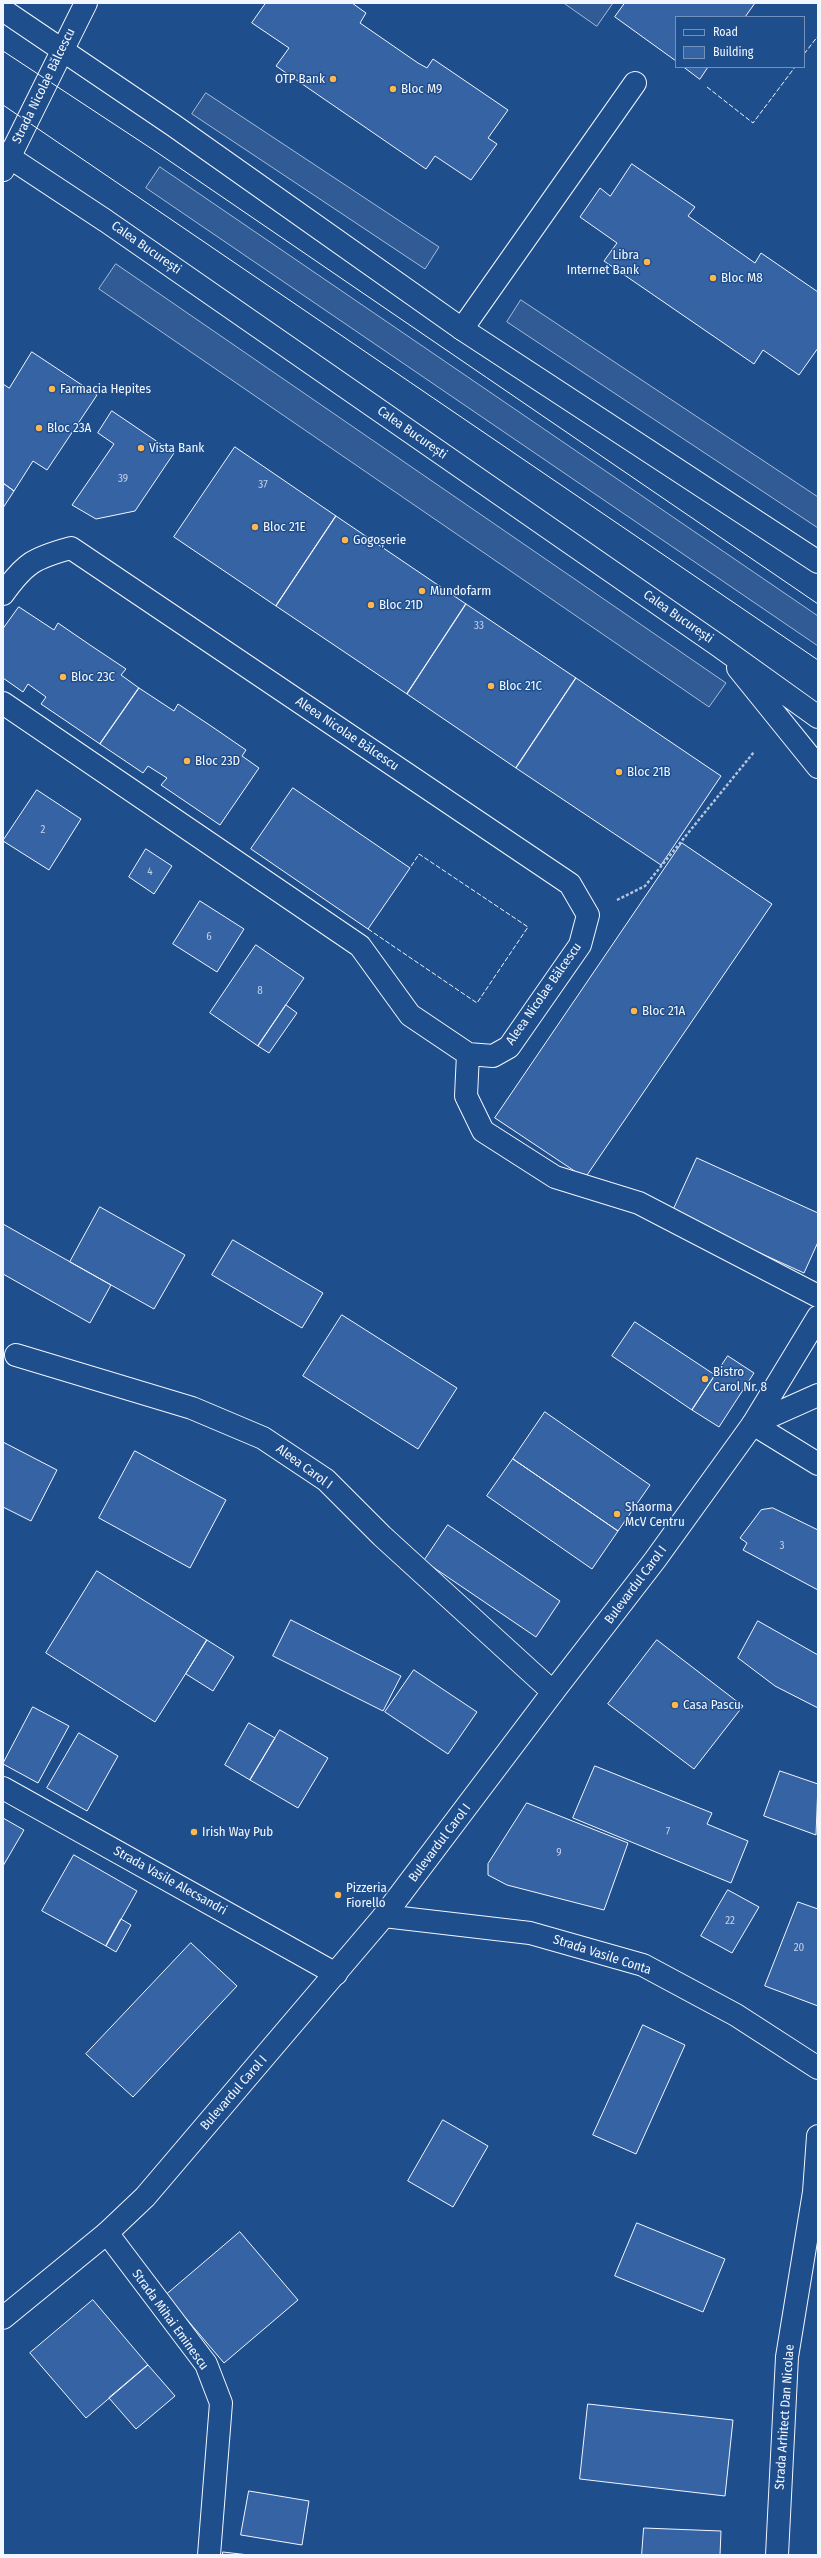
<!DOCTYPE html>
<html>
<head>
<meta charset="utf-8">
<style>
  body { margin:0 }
  #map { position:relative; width:821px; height:2558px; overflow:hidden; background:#1f4e8c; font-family:"Fira Sans Condensed",sans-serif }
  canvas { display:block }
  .frame { position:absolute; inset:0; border:4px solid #f2f6ff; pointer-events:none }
  .legend { position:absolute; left:675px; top:16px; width:130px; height:52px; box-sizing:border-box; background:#1f4e8c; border:1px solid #7391ba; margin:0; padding:5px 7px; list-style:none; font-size:12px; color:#f2f6ff }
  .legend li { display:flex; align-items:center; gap:8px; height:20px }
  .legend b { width:20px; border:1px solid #7391ba }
</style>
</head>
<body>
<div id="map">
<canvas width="821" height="2558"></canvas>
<div class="frame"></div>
<ul class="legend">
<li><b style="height:5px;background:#1f4e8c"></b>Road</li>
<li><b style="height:11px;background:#3563a3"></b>Building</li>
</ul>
</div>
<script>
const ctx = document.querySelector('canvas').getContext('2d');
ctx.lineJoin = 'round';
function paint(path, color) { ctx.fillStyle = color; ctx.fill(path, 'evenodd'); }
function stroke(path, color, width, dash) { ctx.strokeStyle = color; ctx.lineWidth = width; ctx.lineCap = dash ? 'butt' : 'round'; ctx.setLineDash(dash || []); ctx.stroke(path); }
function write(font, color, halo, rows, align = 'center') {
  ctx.font = font + ' "Fira Sans Condensed",sans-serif'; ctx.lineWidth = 3; ctx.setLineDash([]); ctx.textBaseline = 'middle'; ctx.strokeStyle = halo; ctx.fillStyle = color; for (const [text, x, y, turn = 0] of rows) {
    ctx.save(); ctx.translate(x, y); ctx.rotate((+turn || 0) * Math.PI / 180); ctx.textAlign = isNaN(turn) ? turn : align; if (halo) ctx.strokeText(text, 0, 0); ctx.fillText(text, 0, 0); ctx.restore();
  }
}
const built = new Path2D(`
  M 564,3 L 613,3 L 597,26 Z
  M 206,93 L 439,247 L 425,269 L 192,114 Z
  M 160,167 L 818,616 L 818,646 L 146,188 Z
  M 116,264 L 726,683 L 709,707 L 99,289 Z
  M 521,300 L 818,497 L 818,528 L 507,322 Z`);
const building = new Path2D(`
  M 266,3 L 352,3 L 366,13 L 360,23 L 418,63 L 427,68 L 433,59 L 508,110 L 488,138 L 497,144 L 471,180 L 435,156 L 426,169 L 276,66 L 289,48 L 252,23 Z
  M 625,3 L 755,3 L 745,17 L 676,17 L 676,61 L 615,17 Z
  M 684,67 L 708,67 L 700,79 Z
  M 632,164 L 695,207 L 688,216 L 755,263 L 761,253 L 818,292 L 818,348 L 799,375 L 763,350 L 754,364 L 604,261 L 617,243 L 580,217 L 600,188 L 610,196 Z
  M 32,352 L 97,395 L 47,470 L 33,461 L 14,491 L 3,483 L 3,384 L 9,388 Z
  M 112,411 L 174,453 L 135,511 L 96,519 L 72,505 L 114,444 L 98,433 Z
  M 235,447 L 336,516 L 276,606 L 174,537 Z
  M 3,483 L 14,491 L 3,508 Z
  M 336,516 L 466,604 L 407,694 L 276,606 Z
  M 466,604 L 576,678 L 516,768 L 407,694 Z
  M 19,607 L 54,630 L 58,623 L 90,645 L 126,669 L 121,675 L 139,688 L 100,744 L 41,704 L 46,697 L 28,684 L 23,692 L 3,678 L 3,629 Z
  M 576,678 L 721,776 L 661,865 L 516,768 Z
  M 139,688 L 174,711 L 178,704 L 211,726 L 246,750 L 242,756 L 259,768 L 220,825 L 161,785 L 167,778 L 148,766 L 143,773 L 100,744 Z
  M 293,788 L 410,868 L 368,929 L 251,849 Z
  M 37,790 L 81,819 L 49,870 L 3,841 Z
  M 682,843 L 772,904 L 585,1178 L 495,1118 Z
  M 146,849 L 172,866 L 154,894 L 129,877 Z
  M 200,901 L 244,929 L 217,972 L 173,944 Z
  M 256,945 L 304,978 L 258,1046 L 210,1013 Z
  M 286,1005 L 297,1013 L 269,1053 L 258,1046 Z
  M 697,1158 L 818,1213 L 818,1242 L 804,1273 L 672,1213 Z
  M 100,1207 L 185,1255 L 154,1309 L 70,1262 Z
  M 3,1224 L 111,1285 L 90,1323 L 3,1274 Z
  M 233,1240 L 323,1293 L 302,1328 L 212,1275 Z
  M 342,1315 L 457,1388 L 418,1449 L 303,1376 Z
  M 635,1322 L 715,1375 L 692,1410 L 612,1356 Z
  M 728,1356 L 754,1373 L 719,1427 L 692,1410 Z
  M 545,1412 L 650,1485 L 618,1531 L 513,1459 Z
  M 3,1442 L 57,1470 L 31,1521 L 3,1507 Z
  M 135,1451 L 226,1500 L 190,1568 L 99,1518 Z
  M 513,1459 L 618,1531 L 592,1569 L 487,1496 Z
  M 773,1508 L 818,1530 L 818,1590 L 743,1550 L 747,1543 L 740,1538 L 761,1510 Z
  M 448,1525 L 560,1601 L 536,1637 L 424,1561 Z
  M 97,1571 L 207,1640 L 155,1722 L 46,1653 Z
  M 291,1620 L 401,1676 L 383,1711 L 273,1656 Z
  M 758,1621 L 818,1655 L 818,1708 L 775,1686 L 738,1658 Z
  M 207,1640 L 234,1657 L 213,1691 L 186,1674 Z
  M 657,1640 L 743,1706 L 694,1769 L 608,1704 Z
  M 414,1670 L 477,1712 L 448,1754 L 385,1712 Z
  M 33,1707 L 69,1726 L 38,1783 L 3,1764 Z
  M 249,1723 L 275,1738 L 250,1780 L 225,1765 Z
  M 280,1730 L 328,1758 L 298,1808 L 250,1780 Z
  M 79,1733 L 118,1756 L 87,1811 L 47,1788 Z
  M 595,1766 L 712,1813 L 707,1824 L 748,1841 L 731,1883 L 573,1818 Z
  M 780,1771 L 818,1784 L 816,1835 L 764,1816 Z
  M 527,1803 L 628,1843 L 604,1910 L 507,1885 L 488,1875 L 488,1864 Z
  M 3,1818 L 24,1830 L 3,1866 Z
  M 74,1855 L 137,1891 L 106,1946 L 42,1911 Z
  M 728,1890 L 759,1907 L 732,1953 L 701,1936 Z
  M 798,1902 L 818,1909 L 818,2006 L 765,1986 Z
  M 121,1919 L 131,1925 L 116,1952 L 106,1946 Z
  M 191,1943 L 237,1986 L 133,2097 L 86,2054 Z
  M 643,2025 L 685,2045 L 636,2154 L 593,2135 Z
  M 443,2120 L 488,2146 L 453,2207 L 408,2181 Z
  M 637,2223 L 725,2259 L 703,2312 L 615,2276 Z
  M 240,2232 L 298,2300 L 224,2363 L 166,2295 Z
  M 93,2300 L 148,2365 L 86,2418 L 30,2353 Z
  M 148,2365 L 175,2396 L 136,2429 L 109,2398 Z
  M 588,2404 L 733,2420 L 725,2496 L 580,2479 Z
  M 249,2491 L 309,2501 L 302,2545 L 241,2535 Z
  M 644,2528 L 721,2531 L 720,2555 L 642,2555 Z
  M 223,2552 L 249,2555 L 223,2555 Z`);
const path = new Path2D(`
  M 617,900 L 645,886 L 754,752`);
const minor = new Path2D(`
  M 3,170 L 86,3
  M 462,329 L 635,83
  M 3,594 C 25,563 34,558 71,548 L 570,884 L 588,915 L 580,945 L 509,1047 L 493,1056 L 468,1054 L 410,1015 L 360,946 L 3,703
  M 468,1054 L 466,1096 L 483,1131 L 555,1177 L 639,1203 L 818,1296
  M 16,1355 L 192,1408 L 263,1438 L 326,1480 L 382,1536 L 553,1692
  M 753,1424 L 818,1464
  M 3,1788 L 336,1974
  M 384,1916 L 530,1933 L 643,1965 L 736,2015 L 818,2068
  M 107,2233 L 206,2364 L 221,2403 L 209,2555
  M 777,2555 L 787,2357 L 814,2192 L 818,2136`);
const major = new Path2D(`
  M 3,10 L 173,125 L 462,329 L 818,562
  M 3,153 L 106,221 L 719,646 L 818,717
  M 738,668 L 818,767
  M 753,1424 L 818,1395
  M 3,2318 L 107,2233 L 145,2197 L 384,1916 L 553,1692 L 655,1560 L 753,1424 L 818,1317`);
const tram = new Path2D(`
  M 3,51 L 155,151 L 818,604
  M 3,105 L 818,660`);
const fence = new Path2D(`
  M 804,54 L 818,36
  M 707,87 L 753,123 L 795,67
  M 368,929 L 477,1003 L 528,927 L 419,854 L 410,868`);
const markers = [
  [333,79,4,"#ffb74d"],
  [393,89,4,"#ffb74d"],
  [647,262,4,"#ffb74d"],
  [713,278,4,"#ffb74d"],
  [52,389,4,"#ffb74d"],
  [39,428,4,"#ffb74d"],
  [141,448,4,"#ffb74d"],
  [255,527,4,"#ffb74d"],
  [345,540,4,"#ffb74d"],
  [422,591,4,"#ffb74d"],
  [371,605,4,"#ffb74d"],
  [63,677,4,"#ffb74d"],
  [491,686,4,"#ffb74d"],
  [187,761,4,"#ffb74d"],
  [619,772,4,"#ffb74d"],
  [634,1011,4,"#ffb74d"],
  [705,1379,4,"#ffb74d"],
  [617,1514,4,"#ffb74d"],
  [675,1705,4,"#ffb74d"],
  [194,1832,4,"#ffb74d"],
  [338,1895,4,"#ffb74d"]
];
const numberNames = [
  ["39",123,479],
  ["37",263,485],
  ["33",479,626],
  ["2",43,830],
  ["4",150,872],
  ["6",209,937],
  ["8",260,991],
  ["3",782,1546],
  ["7",668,1832],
  ["9",559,1853],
  ["22",730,1921],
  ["20",799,1948]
];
const poiNames = [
  ["OTP Bank",325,79,"right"],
  ["Bloc M9",401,89],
  ["Libra",639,255,"right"],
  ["Internet Bank",639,270,"right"],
  ["Bloc M8",721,278],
  ["Farmacia Hepites",60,389],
  ["Bloc 23A",47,428],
  ["Vista Bank",149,448],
  ["Bloc 21E",263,527],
  ["Gogoșerie",353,540],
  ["Mundofarm",430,591],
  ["Bloc 21D",379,605],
  ["Bloc 23C",71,677],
  ["Bloc 21C",499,686],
  ["Bloc 23D",195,761],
  ["Bloc 21B",627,772],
  ["Bloc 21A",642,1011],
  ["Bistro",713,1372],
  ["Carol Nr. 8",713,1387],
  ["Shaorma",625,1507],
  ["McV Centru",625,1522],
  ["Casa Pascu",683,1705],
  ["Irish Way Pub",202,1832],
  ["Pizzeria",346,1888],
  ["Fiorello",346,1903]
];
const streetNames = [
  ["Strada Nicolae Bălcescu",44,86,-64],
  ["Calea București",146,248,35],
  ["Calea București",412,433,35],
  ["Calea București",678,617,35],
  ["Aleea Nicolae Bălcescu",347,734,34],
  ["Aleea Nicolae Bălcescu",544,994,-55],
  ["Aleea Carol I",304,1467,36],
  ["Bulevardul Carol I",636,1585,-53],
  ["Bulevardul Carol I",440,1843,-53],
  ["Strada Vasile Alecsandri",170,1881,29],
  ["Strada Vasile Conta",602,1955,18],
  ["Bulevardul Carol I",234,2093,-49],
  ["Strada Mihai Eminescu",170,2320,54],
  ["Strada Arhitect Dan Nicolae",785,2417,-86]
];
paint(built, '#305b95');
stroke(built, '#a8bbd7', 1);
paint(building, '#3563a3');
stroke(building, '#f2f6ff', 1);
stroke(minor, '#f2f6ff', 24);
stroke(major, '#f2f6ff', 24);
stroke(path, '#b3c4dc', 2.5, [3, 2]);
stroke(minor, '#1f4e8c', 22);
stroke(major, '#1f4e8c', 22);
stroke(tram, '#f2f6ff', 1);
stroke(fence, '#f2f6ff', 1, [5, 2]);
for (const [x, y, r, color] of markers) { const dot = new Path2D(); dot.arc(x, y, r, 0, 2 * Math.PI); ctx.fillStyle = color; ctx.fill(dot); stroke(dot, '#1f4e8c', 1.5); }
write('11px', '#c3d1e8', null, numberNames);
write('13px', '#f2f6ff', '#1f4e8c', poiNames, 'left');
write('13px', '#f2f6ff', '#1f4e8c', streetNames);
</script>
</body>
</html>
